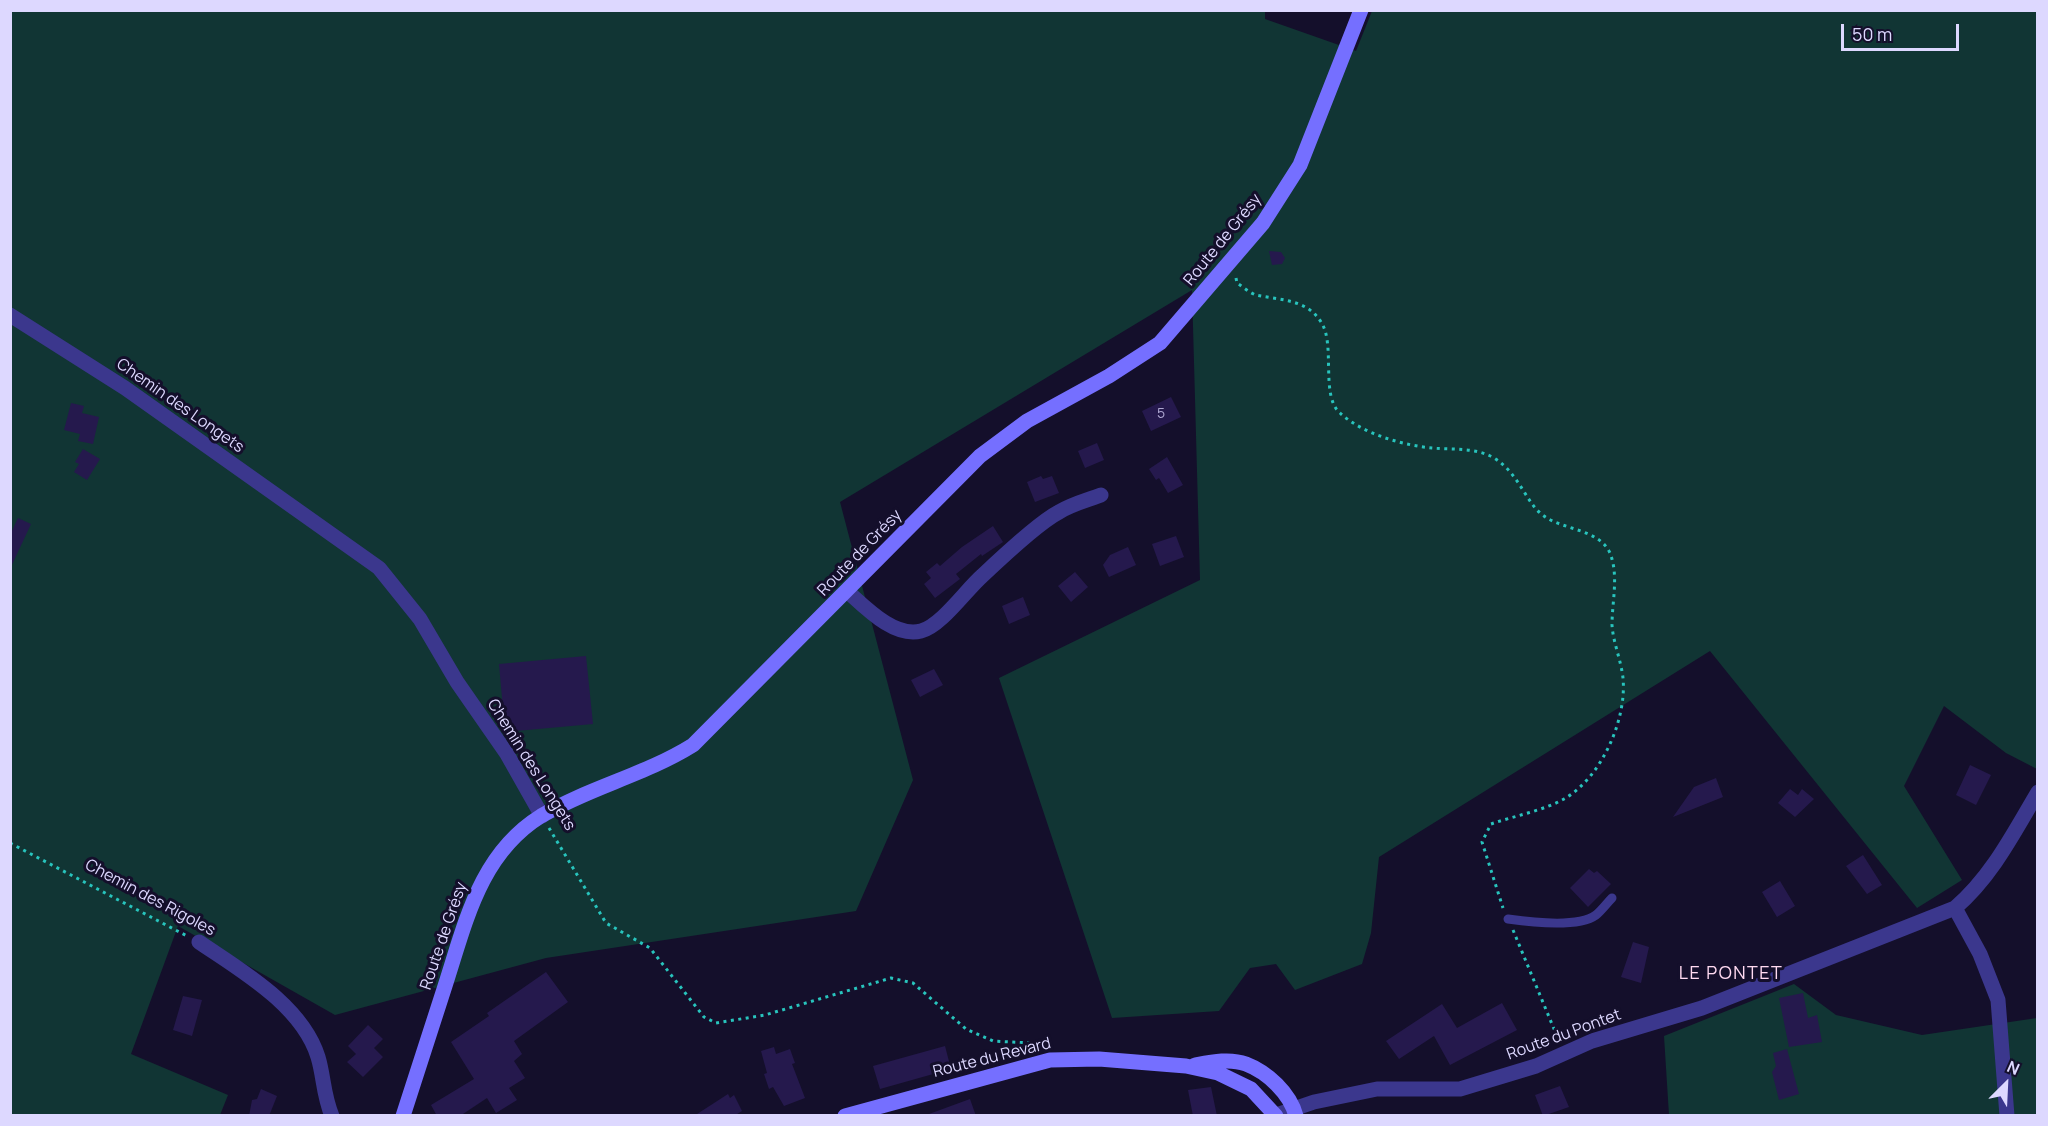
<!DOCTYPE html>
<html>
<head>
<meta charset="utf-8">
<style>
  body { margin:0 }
  #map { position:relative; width:2048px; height:1126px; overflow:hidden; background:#140f2b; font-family:Manrope,sans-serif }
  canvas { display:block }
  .frame { position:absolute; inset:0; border:12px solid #ddd8ff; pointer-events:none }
  .north { position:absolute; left:1976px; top:1054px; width:60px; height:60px; -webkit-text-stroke:4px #140f2b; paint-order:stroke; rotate:24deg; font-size:16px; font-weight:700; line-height:24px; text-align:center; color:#ddd8ff }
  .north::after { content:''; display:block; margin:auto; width:21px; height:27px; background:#ddd8ff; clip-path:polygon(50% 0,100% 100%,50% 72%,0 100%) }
  .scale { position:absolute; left:1841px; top:24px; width:118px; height:27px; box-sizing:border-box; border:3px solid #ddd8ff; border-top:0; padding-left:8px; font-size:18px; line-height:21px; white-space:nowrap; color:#ddd8ff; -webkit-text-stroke:4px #140f2b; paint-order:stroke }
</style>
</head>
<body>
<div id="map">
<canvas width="2048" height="1126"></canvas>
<div class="frame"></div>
<div class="north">N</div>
<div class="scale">50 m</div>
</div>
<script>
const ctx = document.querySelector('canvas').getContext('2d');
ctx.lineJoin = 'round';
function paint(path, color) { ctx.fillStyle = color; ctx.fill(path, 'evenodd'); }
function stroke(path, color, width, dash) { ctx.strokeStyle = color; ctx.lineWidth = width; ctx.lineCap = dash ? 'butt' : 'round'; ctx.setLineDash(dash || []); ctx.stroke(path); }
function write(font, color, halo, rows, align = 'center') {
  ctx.font = font + ' Manrope,sans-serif'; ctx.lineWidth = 6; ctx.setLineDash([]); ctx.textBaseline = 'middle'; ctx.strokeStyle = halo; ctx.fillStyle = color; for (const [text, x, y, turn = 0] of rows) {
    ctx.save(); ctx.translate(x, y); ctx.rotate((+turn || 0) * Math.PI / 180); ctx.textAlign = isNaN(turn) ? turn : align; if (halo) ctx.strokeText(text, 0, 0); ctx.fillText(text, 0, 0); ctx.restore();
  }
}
const green = new Path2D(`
  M 1265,10 L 1265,19 L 1356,51 L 1372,11 L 2037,11 L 2037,769 L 2006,753 L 1944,706 L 1904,786 L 1962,880 L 1917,908 L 1710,651 L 1379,857 L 1371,933 L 1362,964 L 1295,990 L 1276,964 L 1250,968 L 1219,1011 L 1112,1018 L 999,678 L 1200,580 L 1192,290 L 840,502 L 913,780 L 856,911 L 546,958 L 335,1015 L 178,926 L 131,1054 L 228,1095 L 220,1115 L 11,1115 L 10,11 Z
  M 1794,984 L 1836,1015 L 1922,1035 L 2037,1018 L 2037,1115 L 1669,1115 L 1664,1036 Z`);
const building = new Path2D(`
  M 1269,251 L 1281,252 L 1285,258 L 1282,264 L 1272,265 Z
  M 1171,397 L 1181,417 L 1151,431 L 1142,411 Z
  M 71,403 L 84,406 L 82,413 L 99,417 L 93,444 L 78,441 L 80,434 L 64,430 Z
  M 1097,443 L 1104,460 L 1085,468 L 1078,451 Z
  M 83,449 L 100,459 L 87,480 L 74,472 L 79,464 L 75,462 Z
  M 1167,457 L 1183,485 L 1168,493 L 1159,478 L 1156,480 L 1149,469 Z
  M 1041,476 L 1043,479 L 1052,476 L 1059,493 L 1035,502 L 1027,482 Z
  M 18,518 L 31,524 L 10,569 L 10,535 Z
  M 993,526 L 1003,542 L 982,556 L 981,554 L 956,574 L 960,579 L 935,598 L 924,584 L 931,578 L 926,572 L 937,563 L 940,566 L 962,547 Z
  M 1176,536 L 1184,557 L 1160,566 L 1152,544 Z
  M 1128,547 L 1136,565 L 1109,577 L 1103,565 L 1110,555 Z
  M 1075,572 L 1088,587 L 1071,602 L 1058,586 Z
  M 1023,597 L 1030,615 L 1009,624 L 1002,606 Z
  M 586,656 L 593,724 L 505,732 L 499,664 Z
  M 934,669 L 943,685 L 920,697 L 911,680 Z
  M 1970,765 L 1991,775 L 1976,805 L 1956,795 Z
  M 1716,778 L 1723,797 L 1673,817 L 1694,787 Z
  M 1790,789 L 1798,795 L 1802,789 L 1814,799 L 1795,817 L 1778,803 Z
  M 1863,855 L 1882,885 L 1867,894 L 1846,866 Z
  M 1589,869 L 1594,873 L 1597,871 L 1611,884 L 1588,907 L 1570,888 Z
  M 1780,881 L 1795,906 L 1777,917 L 1762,892 Z
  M 1633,942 L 1649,947 L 1641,983 L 1621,977 Z
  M 546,972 L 568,1002 L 514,1041 L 522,1054 L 514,1061 L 525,1078 L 509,1088 L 517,1100 L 496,1113 L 487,1098 L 460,1116 L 437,1116 L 431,1105 L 474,1079 L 451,1042 L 489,1016 L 487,1013 Z
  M 1803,993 L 1808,1018 L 1817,1015 L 1822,1042 L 1789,1047 L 1779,998 Z
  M 183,996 L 202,1000 L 192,1036 L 173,1030 Z
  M 1502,1003 L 1517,1030 L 1450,1065 L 1434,1036 L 1399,1059 L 1386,1041 L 1442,1004 L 1457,1028 Z
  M 368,1025 L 383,1039 L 374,1048 L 383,1057 L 363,1077 L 347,1062 L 356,1054 L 348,1046 Z
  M 945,1046 L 951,1069 L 880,1089 L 873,1066 Z
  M 774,1047 L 776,1054 L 790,1049 L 795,1063 L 792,1064 L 805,1098 L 784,1106 L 773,1087 L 769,1089 L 764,1074 L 767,1073 L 761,1051 Z
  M 1787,1049 L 1799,1094 L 1779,1100 L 1772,1072 L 1776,1066 L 1773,1053 Z
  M 1560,1086 L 1569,1107 L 1543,1116 L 1535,1095 Z
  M 1211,1087 L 1217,1116 L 1193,1116 L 1188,1090 Z
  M 261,1089 L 277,1096 L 269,1116 L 249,1116 L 252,1100 L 257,1099 Z
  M 728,1094 L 730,1098 L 734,1095 L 742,1111 L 734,1116 L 694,1116 Z
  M 970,1099 L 976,1116 L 930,1116 L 929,1114 Z`);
const path = new Path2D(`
  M 1236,278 L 1237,283 C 1243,287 1250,293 1256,295 C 1279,300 1307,299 1321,322 C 1336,344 1320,396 1340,413 C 1363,434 1402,445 1432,448 C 1453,450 1475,447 1494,458 C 1520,474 1526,504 1544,516 C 1563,530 1599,529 1610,553 C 1619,576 1612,601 1612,625 C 1613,642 1621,660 1623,678 C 1627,720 1601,778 1564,799 C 1542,811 1514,816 1491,824 L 1482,842 L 1503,908
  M 549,828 L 606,923 L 650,948 L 704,1017 L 716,1023 L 765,1015 L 891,978 L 913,983 L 966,1029 L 993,1041 L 1030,1043 L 1041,1047
  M 10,843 L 187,936
  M 1513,930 L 1559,1041`);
const service = new Path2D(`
  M 1508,919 C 1529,922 1578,928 1596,915 C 1602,910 1607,903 1612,898`);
const minor = new Path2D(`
  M 10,315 L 125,388 L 379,568 L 420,619 L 457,682 L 507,754 L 542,816
  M 847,591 C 865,607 894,638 921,631 C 941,626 966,590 982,576 C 1001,558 1038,523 1059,512 C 1072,504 1088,500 1101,495
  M 1955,908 L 1980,954 L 1998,1000 L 2007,1116
  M 199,942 C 240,970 302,1005 318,1057 C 324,1077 323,1094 332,1116
  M 1276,1115 L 1314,1102 L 1377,1089 L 1460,1089 L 1536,1066 L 1592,1041 L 1702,1008 L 1955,908 C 1992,876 2013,834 2038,792`);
const secondary = new Path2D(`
  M 1195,1065 C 1211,1062 1230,1058 1246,1064 C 1267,1072 1290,1093 1296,1116
  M 403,1116 C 417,1072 431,1029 445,986 C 466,921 480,854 541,816 C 590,787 645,775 693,745 L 980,456 L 1027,421 L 1109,376 L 1160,343 L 1263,223 L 1300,165 L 1361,10
  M 845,1116 L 1050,1060 L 1099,1059 L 1186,1066 L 1218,1073 L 1251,1089 L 1276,1116`);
const numberNames = [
  ["5",1161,414]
];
const streetNames = [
  ["Route de Grésy",1223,240,-51],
  ["Chemin des Longets",180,406,35],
  ["Route de Grésy",860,553,-46],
  ["Chemin des Longets",531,765,58],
  ["Chemin des Rigoles",150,898,28],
  ["Route de Grésy",444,936,-71],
  ["Route du Pontet",1564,1035,-20],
  ["Route du Revard",992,1058,-14]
];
const neighbourhoodNames = [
  ["LE PONTET",1731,974]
];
paint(green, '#113534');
paint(building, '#25194d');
stroke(path, '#28c4bd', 3, [3, 4.5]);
stroke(service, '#3b378d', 9);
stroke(minor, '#3b378d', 15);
stroke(secondary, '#756fff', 15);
write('14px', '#afa8d2', null, numberNames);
write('16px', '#ddd8ff', '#140f2b', streetNames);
ctx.letterSpacing = '1.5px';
write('18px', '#ffdaf1', '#140f2b', neighbourhoodNames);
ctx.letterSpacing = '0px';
</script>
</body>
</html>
